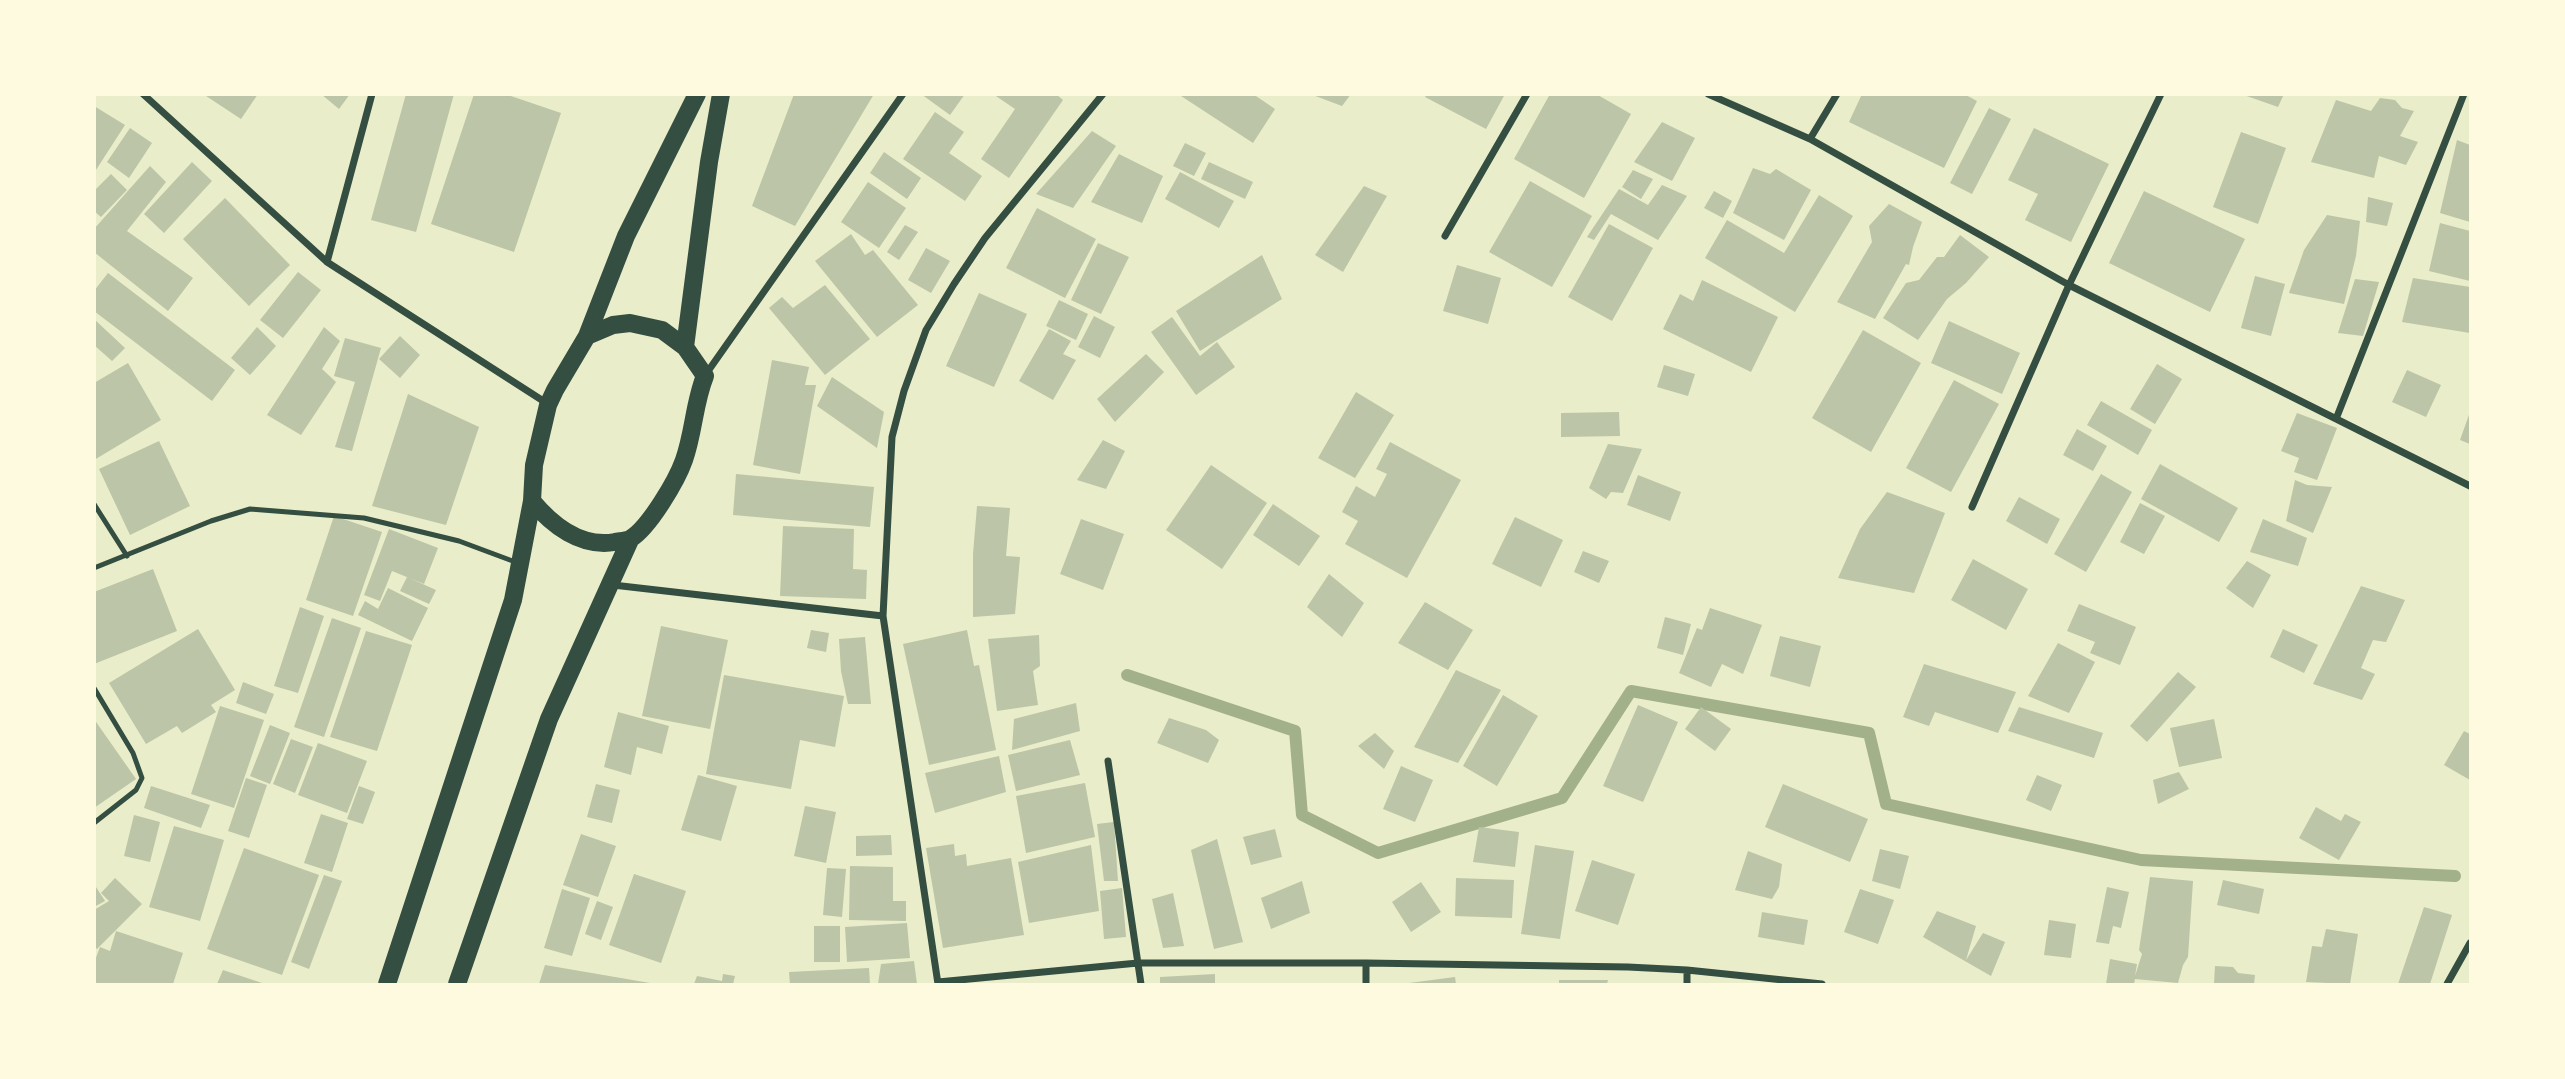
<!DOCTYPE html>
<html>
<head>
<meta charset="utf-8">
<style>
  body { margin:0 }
  #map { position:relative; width:2565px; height:1079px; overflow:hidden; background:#e9edc9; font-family:Manrope,sans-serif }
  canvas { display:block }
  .frame { position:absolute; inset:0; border:96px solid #fefae0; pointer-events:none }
</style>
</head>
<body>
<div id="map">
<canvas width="2565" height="1079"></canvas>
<div class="frame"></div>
</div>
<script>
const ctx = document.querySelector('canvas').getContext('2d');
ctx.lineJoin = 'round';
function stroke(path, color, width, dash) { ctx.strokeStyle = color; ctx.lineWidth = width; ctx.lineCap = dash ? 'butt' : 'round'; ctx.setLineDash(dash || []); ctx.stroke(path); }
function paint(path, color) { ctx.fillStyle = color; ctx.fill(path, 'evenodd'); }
const stream = new Path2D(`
  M 1127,675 L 1295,731 L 1302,815 L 1378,853 L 1562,798 L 1631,691 L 1869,733 L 1886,804 L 2141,860 L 2455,876`);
const building = new Path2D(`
  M 203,94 L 258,94 L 241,119 Z
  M 321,94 L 350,94 L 339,109 Z
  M 406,94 L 454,94 L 416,232 L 371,220 Z
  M 474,94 L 505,94 L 561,113 L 514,252 L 431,224 Z
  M 794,94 L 874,94 L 795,226 L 752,206 Z
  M 921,94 L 965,94 L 950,115 Z
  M 993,94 L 1056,94 L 1063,100 L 1009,178 L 981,159 L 1015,109 Z
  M 1178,94 L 1253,94 L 1275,109 L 1253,143 Z
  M 1310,94 L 1351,94 L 1342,106 Z
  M 1427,94 L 1505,94 L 1486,129 L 1425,97 Z
  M 1550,94 L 1596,94 L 1631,114 L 1584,198 L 1514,159 Z
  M 1862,94 L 1964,94 L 1977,101 L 1944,168 L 1849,122 Z
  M 2241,94 L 2284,94 L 2278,107 Z
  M 2380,98 L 2395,100 L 2402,108 L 2414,111 L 2400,136 L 2418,142 L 2406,165 L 2379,156 L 2374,178 L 2311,162 L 2336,100 L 2371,111 Z
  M 94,106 L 125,125 L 94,173 Z
  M 1989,108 L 2011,119 L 1972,194 L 1950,183 Z
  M 935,112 L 964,132 L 949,153 L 982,176 L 965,201 L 903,159 Z
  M 1662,122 L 1695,138 L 1672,181 L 1634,162 Z
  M 130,128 L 152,143 L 129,178 L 107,162 Z
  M 2034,128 L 2109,164 L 2071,242 L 2025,220 L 2038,194 L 2008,180 Z
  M 1092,131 L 1116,146 L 1073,208 L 1036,194 Z
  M 2241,132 L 2286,148 L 2258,224 L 2213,207 Z
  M 2457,140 L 2470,145 L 2470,222 L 2440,213 Z
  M 1185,143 L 1206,153 L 1194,176 L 1173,166 Z
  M 884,152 L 921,178 L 907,199 L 870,173 Z
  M 1119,154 L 1163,176 L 1142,223 L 1091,202 Z
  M 192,162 L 212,181 L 164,233 L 144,214 Z
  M 1209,162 L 1253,182 L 1245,199 L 1201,179 Z
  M 150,166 L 166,182 L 127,231 L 193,278 L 168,311 L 94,252 L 94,229 Z
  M 1753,168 L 1770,174 L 1776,169 L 1811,190 L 1784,240 L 1733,213 Z
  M 1633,170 L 1653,179 L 1641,199 L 1622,187 Z
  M 1180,172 L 1234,201 L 1219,228 L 1165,199 Z
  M 111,174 L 127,190 L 101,217 L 94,211 L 94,191 Z
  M 1530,181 L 1592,216 L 1552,287 L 1489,252 Z
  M 868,182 L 906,208 L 879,248 L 841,222 Z
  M 1662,185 L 1687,196 L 1658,240 L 1611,214 L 1594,240 L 1587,237 L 1619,189 L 1648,205 Z
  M 1364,186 L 1387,196 L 1343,272 L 1315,255 Z
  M 1714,191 L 1732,201 L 1723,218 L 1704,208 Z
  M 2144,191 L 2245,239 L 2210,312 L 2109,263 Z
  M 1819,195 L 1853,216 L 1795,312 L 1705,258 L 1727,220 L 1784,253 Z
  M 2368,197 L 2393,203 L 2387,226 L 2366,222 Z
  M 225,198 L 290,265 L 249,306 L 183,239 Z
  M 1889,204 L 1922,222 L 1913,247 L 1909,265 L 1906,264 L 1875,319 L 1837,302 L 1872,242 L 1869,226 Z
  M 1037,208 L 1096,239 L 1065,298 L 1006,268 Z
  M 2327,215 L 2360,221 L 2356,256 L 2344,304 L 2289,293 L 2304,250 Z
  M 2440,223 L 2470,231 L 2470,281 L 2429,271 Z
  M 1609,224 L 1653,248 L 1612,321 L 1568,297 Z
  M 905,225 L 918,232 L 899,260 L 887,252 Z
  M 851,234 L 865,255 L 873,250 L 918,305 L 877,337 L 815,261 Z
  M 1960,235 L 1989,257 L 1966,283 L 1947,299 L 1918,340 L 1883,318 L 1906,283 L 1919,280 L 1937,257 L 1944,257 Z
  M 1098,243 L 1129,257 L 1101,314 L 1071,300 Z
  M 926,248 L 950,261 L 931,293 L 908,280 Z
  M 1262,255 L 1282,299 L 1200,351 L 1176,311 Z
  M 1457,265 L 1501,278 L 1488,324 L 1443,311 Z
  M 298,272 L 321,290 L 283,338 L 260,320 Z
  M 108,273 L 235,370 L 212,401 L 94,311 L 94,291 Z
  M 2255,276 L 2285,284 L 2271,336 L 2241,328 Z
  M 2413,278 L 2470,287 L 2470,333 L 2402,322 Z
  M 2355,279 L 2379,282 L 2363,336 L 2338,333 Z
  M 1702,280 L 1778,317 L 1751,372 L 1663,329 L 1680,294 L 1693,301 Z
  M 825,285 L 870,339 L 825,375 L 769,308 L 782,297 L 793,308 Z
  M 979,293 L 1027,314 L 994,387 L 946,366 Z
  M 1059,300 L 1088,314 L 1076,340 L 1046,326 Z
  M 1094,316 L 1115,327 L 1100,358 L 1078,347 Z
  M 1172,317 L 1200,356 L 1217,342 L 1235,367 L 1196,395 L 1151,332 Z
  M 94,319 L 125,348 L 112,361 L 94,345 Z
  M 1949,321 L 2020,353 L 2002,394 L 1931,363 Z
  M 257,327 L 276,346 L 250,375 L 231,358 Z
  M 324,327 L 340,341 L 322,369 L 336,382 L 301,435 L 267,415 Z
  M 1049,329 L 1071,341 L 1063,354 L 1076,360 L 1053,400 L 1019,381 Z
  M 1863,330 L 1921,363 L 1871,452 L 1812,418 Z
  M 400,336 L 420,355 L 400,378 L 379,359 Z
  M 345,338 L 381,348 L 352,451 L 335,447 L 355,382 L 334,376 Z
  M 1146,354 L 1164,372 L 1115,422 L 1097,399 Z
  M 772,360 L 809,367 L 805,385 L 816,385 L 800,474 L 753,465 Z
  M 128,363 L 161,420 L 94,460 L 94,383 Z
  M 2157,364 L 2182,379 L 2155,424 L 2130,409 Z
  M 1664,365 L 1695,374 L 1688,396 L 1657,387 Z
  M 2407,370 L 2441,385 L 2426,417 L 2392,402 Z
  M 832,377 L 884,412 L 877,448 L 817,406 Z
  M 1954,380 L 1999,404 L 1951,492 L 1906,468 Z
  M 1356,392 L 1394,415 L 1355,478 L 1318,458 Z
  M 408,394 L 479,427 L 446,525 L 372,506 Z
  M 2101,401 L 2152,430 L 2138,455 L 2087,425 Z
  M 1619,412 L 1620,436 L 1561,437 L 1561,413 Z
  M 2470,412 L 2470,444 L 2460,440 Z
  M 2297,413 L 2337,428 L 2317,480 L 2294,472 L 2299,458 L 2281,451 Z
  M 2077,429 L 2107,446 L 2093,471 L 2063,455 Z
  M 1103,440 L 1125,451 L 1106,489 L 1077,480 Z
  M 159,441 L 190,506 L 130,535 L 99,469 Z
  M 1390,442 L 1461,480 L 1407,578 L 1345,544 L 1358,521 L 1342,512 L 1356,486 L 1375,497 L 1387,474 L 1376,469 Z
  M 1608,444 L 1642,449 L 1623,493 L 1611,492 L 1606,499 L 1589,488 Z
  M 2160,464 L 2238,508 L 2219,542 L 2141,499 Z
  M 1211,465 L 1267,503 L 1222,569 L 1166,530 Z
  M 736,474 L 874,487 L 870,527 L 733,515 Z
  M 2101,474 L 2132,492 L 2086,572 L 2054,554 Z
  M 1638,475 L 1681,492 L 1670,521 L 1627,505 Z
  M 2295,480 L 2307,485 L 2332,487 L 2313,533 L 2286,521 Z
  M 1887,492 L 1945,513 L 1914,593 L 1838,578 L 1860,529 Z
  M 2019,497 L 2060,519 L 2047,544 L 2006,521 Z
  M 2140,503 L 2165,516 L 2144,554 L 2120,542 Z
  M 1273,504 L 1320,536 L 1299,566 L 1253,535 Z
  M 977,506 L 1010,508 L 1006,556 L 1020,557 L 1015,614 L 973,617 L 973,554 Z
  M 334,516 L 382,532 L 353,616 L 306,600 Z
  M 1515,517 L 1563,540 L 1541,587 L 1492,564 Z
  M 1081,519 L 1124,534 L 1103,590 L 1060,574 Z
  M 2263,519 L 2307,538 L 2298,566 L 2250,552 Z
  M 783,526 L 854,529 L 853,569 L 867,570 L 866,599 L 780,596 Z
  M 389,529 L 438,548 L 424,584 L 392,571 L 380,601 L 364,595 Z
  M 1583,551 L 1609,561 L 1599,583 L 1574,572 Z
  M 1973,559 L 2028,589 L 2006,630 L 1951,600 Z
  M 2247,561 L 2271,575 L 2253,608 L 2226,588 Z
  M 153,569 L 177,631 L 94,664 L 94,592 Z
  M 1329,574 L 1364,603 L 1342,637 L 1307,607 Z
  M 407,577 L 436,590 L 429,604 L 400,591 Z
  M 2361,586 L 2405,600 L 2386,642 L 2373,640 L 2361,668 L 2375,674 L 2362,700 L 2313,684 Z
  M 388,588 L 428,608 L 412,641 L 358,615 L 365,601 L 378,609 Z
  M 1425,602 L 1473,630 L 1448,670 L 1398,643 Z
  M 2079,604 L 2136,627 L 2120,665 L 2090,653 L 2095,642 L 2067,631 Z
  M 300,607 L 324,616 L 298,693 L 274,686 Z
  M 1710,608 L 1762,625 L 1743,674 L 1722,664 L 1711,687 L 1679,673 L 1697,628 L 1702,630 Z
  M 1665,617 L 1691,624 L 1683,655 L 1657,648 Z
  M 332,618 L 361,628 L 324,737 L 294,727 Z
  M 661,626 L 728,640 L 710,729 L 642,716 Z
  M 198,629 L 235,690 L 211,705 L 216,712 L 182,733 L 177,726 L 146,744 L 109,683 Z
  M 2283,629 L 2318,645 L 2304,673 L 2270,657 Z
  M 811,630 L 829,633 L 826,652 L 807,648 Z
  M 967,630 L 974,666 L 979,665 L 996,750 L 929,765 L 903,644 Z
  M 366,631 L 412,645 L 377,751 L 330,737 Z
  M 1039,635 L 1040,666 L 1033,671 L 1038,705 L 997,711 L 988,639 Z
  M 1780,636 L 1821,646 L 1810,687 L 1770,676 Z
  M 865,637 L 871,704 L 848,704 L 841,671 L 839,639 Z
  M 2058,643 L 2095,662 L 2069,713 L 2028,696 Z
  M 1924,664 L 2016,692 L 1998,733 L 1935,712 L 1929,726 L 1903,717 Z
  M 1456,670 L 1501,690 L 1458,763 L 1414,747 Z
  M 2178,672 L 2196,687 L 2147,742 L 2130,726 Z
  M 724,675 L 844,696 L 835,747 L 800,740 L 791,789 L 706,774 Z
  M 243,682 L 274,694 L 266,714 L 236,703 Z
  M 1503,695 L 1538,716 L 1497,786 L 1463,766 Z
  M 1076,703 L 1080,731 L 1012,750 L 1014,719 Z
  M 1638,705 L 1678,722 L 1643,802 L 1603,786 Z
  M 220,706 L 264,720 L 234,808 L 191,794 Z
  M 1701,707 L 1731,729 L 1715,751 L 1685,729 Z
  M 2019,707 L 2103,733 L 2094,758 L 2008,731 Z
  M 618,712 L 669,726 L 662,754 L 637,747 L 631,775 L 604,767 Z
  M 1169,718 L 1206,730 L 1219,740 L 1208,763 L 1157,743 Z
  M 94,719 L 136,779 L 94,808 Z
  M 2214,719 L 2222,758 L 2179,767 L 2170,728 Z
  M 270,725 L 290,733 L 270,784 L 250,776 Z
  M 2464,731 L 2470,734 L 2470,780 L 2444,765 Z
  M 1375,733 L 1394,751 L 1384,769 L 1358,746 Z
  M 291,739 L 313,747 L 295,793 L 273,784 Z
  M 1070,740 L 1080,775 L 1016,791 L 1008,755 Z
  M 318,743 L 367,761 L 347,813 L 298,795 Z
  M 999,756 L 1006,792 L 935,813 L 925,773 Z
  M 1401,766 L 1433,780 L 1415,822 L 1383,809 Z
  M 2179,772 L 2189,789 L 2158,804 L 2153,780 Z
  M 698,775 L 737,786 L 721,841 L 681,830 Z
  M 2037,775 L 2062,785 L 2051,811 L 2026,800 Z
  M 246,778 L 267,785 L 249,838 L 228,831 Z
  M 1085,783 L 1095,837 L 1026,853 L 1016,796 Z
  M 596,784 L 620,790 L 612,823 L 587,817 Z
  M 1783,784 L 1868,819 L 1850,862 L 1765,827 Z
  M 151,786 L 210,805 L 201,828 L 144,808 Z
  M 359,786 L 375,792 L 363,824 L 347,819 Z
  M 805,806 L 836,812 L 826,863 L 794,856 Z
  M 2316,807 L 2341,821 L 2345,814 L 2361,822 L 2339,860 L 2299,838 Z
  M 321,814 L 348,823 L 332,872 L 304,863 Z
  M 134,815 L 160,822 L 150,862 L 124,856 Z
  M 1114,822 L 1118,881 L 1104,881 L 1097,824 Z
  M 174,826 L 224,840 L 200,921 L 149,907 Z
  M 1479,827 L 1519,832 L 1515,867 L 1473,862 Z
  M 1275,829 L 1282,857 L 1251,865 L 1243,837 Z
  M 581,834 L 616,846 L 598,897 L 563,885 Z
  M 891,835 L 892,855 L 856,856 L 856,836 Z
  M 1217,839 L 1243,942 L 1214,949 L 1191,850 Z
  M 954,844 L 955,856 L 966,854 L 967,866 L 1011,858 L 1024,935 L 943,948 L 926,848 Z
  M 1091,845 L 1099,911 L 1029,923 L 1018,862 Z
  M 1535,845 L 1574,851 L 1560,939 L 1521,934 Z
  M 244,848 L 319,875 L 282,975 L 207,949 Z
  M 1880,849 L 1909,856 L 1900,889 L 1872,881 Z
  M 1748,851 L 1782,864 L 1779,887 L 1772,899 L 1735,890 Z
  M 1592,860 L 1635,874 L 1618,925 L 1575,911 Z
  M 850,866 L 893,867 L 893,901 L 906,901 L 906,921 L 849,920 Z
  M 827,868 L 846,869 L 842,917 L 823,915 Z
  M 634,874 L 686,891 L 661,963 L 609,945 Z
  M 324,875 L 342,881 L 309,969 L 291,962 Z
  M 2150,877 L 2193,881 L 2188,957 L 2183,965 L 2178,983 L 2135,979 L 2134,984 L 2106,984 L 2110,959 L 2137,964 L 2135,976 L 2142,954 L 2139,950 Z
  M 115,878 L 142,904 L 97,949 L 94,946 L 94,910 L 109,901 L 101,893 Z
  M 1456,878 L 1514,880 L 1512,918 L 1455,916 Z
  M 2223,880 L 2264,889 L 2259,914 L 2217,905 Z
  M 1302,881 L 1310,913 L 1271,929 L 1261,898 Z
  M 1421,882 L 1441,912 L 1411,932 L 1392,902 Z
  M 94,884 L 105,901 L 94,907 Z
  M 2107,887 L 2129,892 L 2121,928 L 2113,926 L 2109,944 L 2096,942 Z
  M 1122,888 L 1126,937 L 1104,939 L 1100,891 Z
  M 562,889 L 590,898 L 572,956 L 544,948 Z
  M 1860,889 L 1894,900 L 1878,944 L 1844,932 Z
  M 1173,893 L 1184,946 L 1163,948 L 1152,899 Z
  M 597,901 L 613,907 L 601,940 L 585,934 Z
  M 2424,907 L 2452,915 L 2430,984 L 2398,984 Z
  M 1937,911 L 1976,926 L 1966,960 L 1983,933 L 2005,942 L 1991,976 L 1923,937 Z
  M 1762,912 L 1808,920 L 1804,945 L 1758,937 Z
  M 2049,920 L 2076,924 L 2071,958 L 2044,955 Z
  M 907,923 L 910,958 L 847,962 L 845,927 Z
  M 814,926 L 840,926 L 840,962 L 814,962 Z
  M 2326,929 L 2358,934 L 2350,984 L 2306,982 L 2312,946 L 2322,947 Z
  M 116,931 L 183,953 L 173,984 L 94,984 L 94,963 L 100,947 L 110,951 Z
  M 914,961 L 917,984 L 878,984 L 881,964 Z
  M 545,965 L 650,983 L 650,984 L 539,984 Z
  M 2215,966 L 2233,967 L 2238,973 L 2255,975 L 2254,984 L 2214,984 Z
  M 869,968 L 870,984 L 790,984 L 789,972 Z
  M 223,970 L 265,984 L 217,984 Z
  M 723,974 L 735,976 L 733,984 L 694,984 L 697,976 L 722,981 Z
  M 1215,974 L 1215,984 L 1160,984 L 1160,977 Z
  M 1455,977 L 1456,984 L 1409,984 L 1409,983 Z
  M 1559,980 L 1608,980 L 1607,984 L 1559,984 Z`);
const service = new Path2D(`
  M 94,504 L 127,556
  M 94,568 L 211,521 L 250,509 L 364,518 L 459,541 L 518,563
  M 94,688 L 133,753 L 142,778 L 136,790 L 94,823`);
const minor = new Path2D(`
  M 143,94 L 327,262 L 548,404
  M 1708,94 L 1810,139 L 2069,285 L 2470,486
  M 1810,139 L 1837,94
  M 1445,236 L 1527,94
  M 327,262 L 372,94
  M 706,374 L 903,94
  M 2336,419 L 2464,94
  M 1972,507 L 2069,285 L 2161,94
  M 613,585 L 883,616
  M 1108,761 L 1141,984
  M 1687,970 L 1687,984
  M 938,982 L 1138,963 L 1366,963 L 1628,967 L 1687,970 L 1822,984
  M 938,984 L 883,616 L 892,437 L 904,391 L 926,330 L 954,284 L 985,238 L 1103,94
  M 1366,984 L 1366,963
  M 2447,984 L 2470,943`);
const primary = new Path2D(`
  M 587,336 L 626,236 L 697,94
  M 685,347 L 709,162 L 721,94
  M 387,984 L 513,600 L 532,501 L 534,465 L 548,405 L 555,390 L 587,336 L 613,325 L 630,323 L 662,330 L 685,347 L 705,376 C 694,403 694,432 684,460 C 677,480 649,528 630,539 C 626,541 619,541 615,542 C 581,548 552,525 532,501
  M 457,984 L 549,719 L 630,540`);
stroke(stream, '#a3b18a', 12);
paint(building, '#bcc5a7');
stroke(service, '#344e41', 5);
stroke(minor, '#344e41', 7);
stroke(primary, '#344e41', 18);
</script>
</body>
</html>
